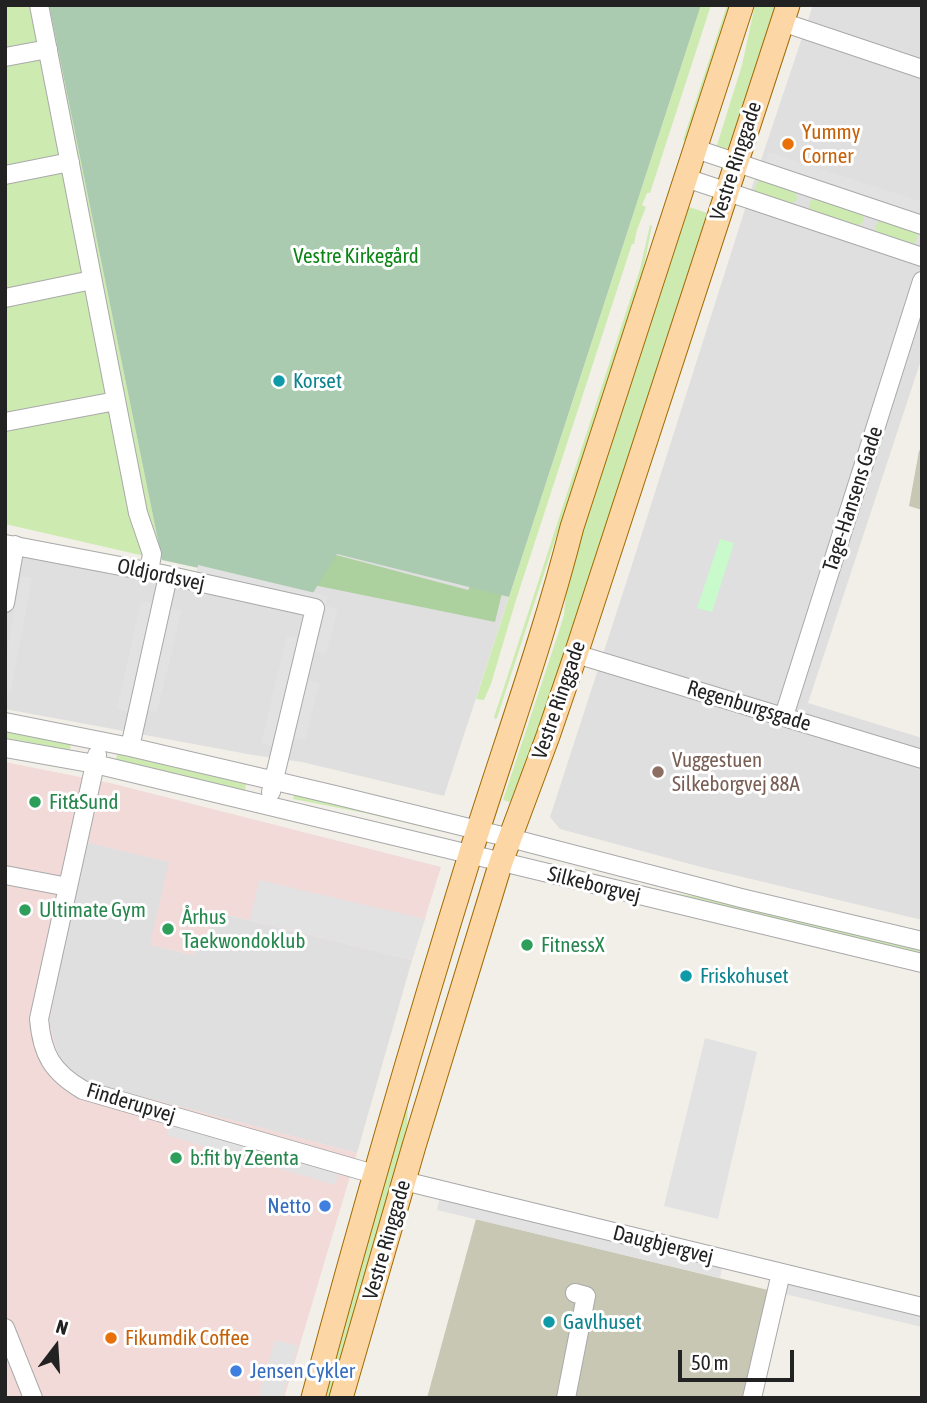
<!DOCTYPE html>
<html>
<head>
<meta charset="utf-8">
<style>
  body { margin:0 }
  #map { position:relative; width:927px; height:1403px; overflow:hidden; background:#f2efe9; font-family:"Asap Condensed",sans-serif }
  canvas { display:block }
  .frame { position:absolute; inset:0; border:7px solid #222; pointer-events:none }
  .north { position:absolute; left:21px; top:1312px; width:70px; height:70px; -webkit-text-stroke:5px #fff; paint-order:stroke; rotate:17deg; font-size:19px; font-weight:700; line-height:28px; text-align:center; color:#222 }
  .north::after { content:''; display:block; margin:auto; width:24px; height:32px; background:#222; clip-path:polygon(50% 0,100% 100%,50% 72%,0 100%) }
  .scale { position:absolute; left:678px; top:1350px; width:116px; height:32px; box-sizing:border-box; border:4px solid #222; border-top:0; padding-left:9px; font-size:21px; line-height:24px; white-space:nowrap; color:#222; -webkit-text-stroke:5px #fff; paint-order:stroke }
</style>
</head>
<body>
<div id="map">
<canvas width="927" height="1403"></canvas>
<div class="frame"></div>
<div class="north">N</div>
<div class="scale">50 m</div>
</div>
<script>
const ctx = document.querySelector('canvas').getContext('2d');
ctx.lineJoin = 'round';
function paint(path, color) { ctx.fillStyle = color; ctx.fill(path, 'evenodd'); }
function stroke(path, color, width, dash) { ctx.strokeStyle = color; ctx.lineWidth = width; ctx.lineCap = dash ? 'butt' : 'round'; ctx.setLineDash(dash || []); ctx.stroke(path); }
function write(font, color, halo, rows, align = 'center') {
  ctx.font = font + ' "Asap Condensed",sans-serif'; ctx.lineWidth = 6; ctx.setLineDash([]); ctx.textBaseline = 'middle'; ctx.strokeStyle = halo; ctx.fillStyle = color; for (const [text, x, y, turn = 0] of rows) {
    ctx.save(); ctx.translate(x, y); ctx.rotate((+turn || 0) * Math.PI / 180); ctx.textAlign = isNaN(turn) ? turn : align; if (halo) ctx.strokeText(text, 0, 0); ctx.fillText(text, 0, 0); ctx.restore();
  }
}
const residential = new Path2D(`
  M 813,5 L 922,5 L 922,357 L 808,703 L 922,738 L 922,920 L 701,867 L 560,829 L 550,817 L 630,571 L 753,184 Z
  M 5,541 L 313,593 L 336,553 L 509,597 L 444,796 L 302,762 L 253,755 L 5,709 Z
  M 85,841 L 170,862 L 151,945 L 193,955 L 220,913 L 412,960 L 357,1153 L 86,1082 L 60,1062 L 49,1023 Z`);
const commercial = new Path2D(`
  M 5,762 L 110,783 L 441,867 L 412,960 L 220,913 L 193,955 L 150,945 L 169,862 L 85,842 L 49,1023 L 60,1062 L 87,1082 L 357,1153 L 284,1398 L 5,1398 Z`);
const construction = new Path2D(`
  M 922,447 L 922,510 L 909,506 L 919,451 Z
  M 476,1219 L 768,1290 L 746,1398 L 427,1398 Z`);
const grass = new Path2D(`
  M 5,5 L 49,5 L 162,560 L 5,524 Z
  M 701,5 L 711,5 L 650,193 L 647,193 L 642,205 L 646,207 L 637,230 L 634,244 L 632,244 L 516,600 L 491,684 L 484,700 L 476,699 Z
  M 727,5 L 729,5 L 685,141 L 683,140 Z
  M 755,5 L 775,5 L 727,151 L 717,148 L 717,145 L 742,65 Z
  M 759,180 L 795,192 L 798,199 L 792,204 L 755,192 L 754,190 L 758,181 Z
  M 813,199 L 861,213 L 864,216 L 864,221 L 860,225 L 853,225 L 811,211 L 809,208 L 809,203 Z
  M 689,207 L 707,213 L 540,727 L 510,802 L 503,800 L 560,628 L 564,615 L 567,581 Z
  M 879,221 L 882,221 L 918,233 L 915,244 L 877,232 L 875,227 Z
  M 650,225 L 652,226 L 643,270 L 497,718 L 495,719 L 494,717 L 502,693 L 640,269 Z
  M 5,731 L 71,744 L 70,750 L 5,738 Z
  M 117,754 L 246,784 L 245,791 L 116,760 Z
  M 294,795 L 349,806 L 433,827 L 432,829 L 365,813 L 293,799 Z
  M 550,863 L 672,893 L 715,899 L 922,950 L 922,953 L 549,866 Z
  M 408,1100 L 407,1130 L 404,1143 L 333,1398 L 326,1398 L 335,1353 Z`);
const forest = new Path2D(`
  M 321,551 L 468,590 L 478,574 L 504,585 L 495,622 L 176,557 Z`);
const cemetery = new Path2D(`
  M 49,5 L 701,5 L 509,597 L 337,554 L 313,593 L 162,560 Z`);
const park = new Path2D(`
  M 720,539 L 734,543 L 712,612 L 697,608 Z`);
const parking = new Path2D(`
  M 769,152 L 922,202 L 922,223 L 760,178 Z
  M 198,565 L 328,596 L 326,605 L 196,575 Z
  M 21,576 L 32,578 L 11,692 L 5,691 L 5,662 Z
  M 141,601 L 153,603 L 128,712 L 117,709 Z
  M 327,606 L 338,609 L 326,654 L 315,651 Z
  M 171,608 L 182,610 L 157,712 L 146,710 Z
  M 287,636 L 299,638 L 273,746 L 261,743 Z
  M 308,680 L 320,683 L 305,740 L 293,737 Z
  M 259,880 L 425,919 L 412,960 L 250,920 Z
  M 705,1038 L 757,1052 L 718,1219 L 664,1206 Z
  M 171,1122 L 339,1172 L 335,1185 L 166,1135 Z
  M 442,1189 L 724,1258 L 720,1278 L 437,1210 Z
  M 773,1270 L 922,1305 L 922,1327 L 768,1290 Z
  M 275,1340 L 298,1346 L 282,1398 L 258,1398 Z`);
const minor = new Path2D(`
  M 39,5 L 138,513 L 152,554 L 149,572
  M 782,22 L 922,69
  M 5,57 L 48,49
  M 696,149 L 922,225
  M 5,175 L 70,162
  M 686,178 L 922,257
  M 5,298 L 92,280
  M 5,422 L 116,401
  M 5,544 L 162,574 L 315,608 L 271,792
  M 5,603 L 15,545
  M 576,654 L 922,759
  M 784,716 L 922,281
  M 5,722 L 130,747 L 335,795 L 510,838 L 741,898 L 922,941
  M 130,747 L 168,576
  M 5,748 L 95,764 L 922,963
  M 97,755 L 39,1019 C 42,1054 52,1072 83,1090 L 374,1174
  M 5,875 L 68,887
  M 404,1181 L 922,1307
  M 5,1328 L 33,1398
  M 566,1398 L 586,1296 L 575,1293
  M 752,1398 L 781,1273`);
const major = new Path2D(`
  M 313,1398 C 362,1215 415,1033 471,852 C 505,744 544,637 572,527 L 742,5
  M 341,1398 L 414,1146 L 501,862 L 548,736 L 576,654 L 788,5`);
const markers = [
  [788,144,7,"#e8710a"],
  [279,381,7,"#0f9aa8"],
  [658,772,7,"#8d6e63"],
  [35,802,7,"#2e9e5b"],
  [25,910,7,"#2e9e5b"],
  [168,929,7,"#2e9e5b"],
  [527,945,7,"#2e9e5b"],
  [686,976,7,"#0f9aa8"],
  [176,1158,7,"#2e9e5b"],
  [325,1206,7,"#3f7fe0"],
  [549,1322,7,"#0f9aa8"],
  [111,1338,7,"#e8710a"],
  [236,1371,7,"#3f7fe0"]
];
const foodNames = [
  ["Yummy",802,132],
  ["Corner",802,156],
  ["Fikumdik Coffee",125,1338]
];
const streetNames = [
  ["Vestre Ringgade",736,161,-72],
  ["Tage-Hansens Gade",853,499,-72],
  ["Oldjordsvej",161,575,12],
  ["Vestre Ringgade",559,700,-71],
  ["Regenburgsgade",749,706,17],
  ["Silkeborgvej",594,885,14],
  ["Finderupvej",131,1103,17],
  ["Vestre Ringgade",387,1240,-74],
  ["Daugbjergvej",663,1245,14]
];
const parkNames = [
  ["Vestre Kirkegård",356,256]
];
const cultureNames = [
  ["Korset",293,381],
  ["Friskohuset",700,976],
  ["Gavlhuset",563,1322]
];
const educationNames = [
  ["Vuggestuen",672,760],
  ["Silkeborgvej 88A",672,784]
];
const leisureNames = [
  ["Fit&Sund",49,802],
  ["Ultimate Gym",39,910],
  ["Århus",182,917],
  ["Taekwondoklub",182,941],
  ["FitnessX",541,945],
  ["b:fit by Zeenta",190,1158]
];
const shopNames = [
  ["Netto",311,1206],
  ["Jensen Cykler",250,1371,"left"]
];
paint(residential, '#e0dfdf');
paint(commercial, '#f2dad9');
paint(construction, '#c7c7b4');
paint(grass, '#cdebb0');
paint(forest, '#add19e');
paint(cemetery, '#aacbaf');
paint(park, '#c8facc');
paint(parking, '#e2e2e2');
stroke(minor, '#a9a9a9', 20);
stroke(major, '#a06b00', 25);
stroke(minor, '#fff', 18);
stroke(major, '#fcd6a4', 23);
for (const [x, y, r, color] of markers) { const dot = new Path2D(); dot.arc(x, y, r, 0, 2 * Math.PI); ctx.fillStyle = color; ctx.fill(dot); stroke(dot, '#fff', 2.5); }
write('21px', '#c56008', '#fff', foodNames, 'left');
write('21px', '#222', '#fff', streetNames);
write('21px', '#0c8416', '#fff', parkNames);
write('21px', '#0d838f', '#fff', cultureNames, 'left');
write('21px', '#785e54', '#fff', educationNames, 'left');
write('21px', '#27864d', '#fff', leisureNames, 'left');
write('21px', '#366cbe', '#fff', shopNames, 'right');
</script>
</body>
</html>
